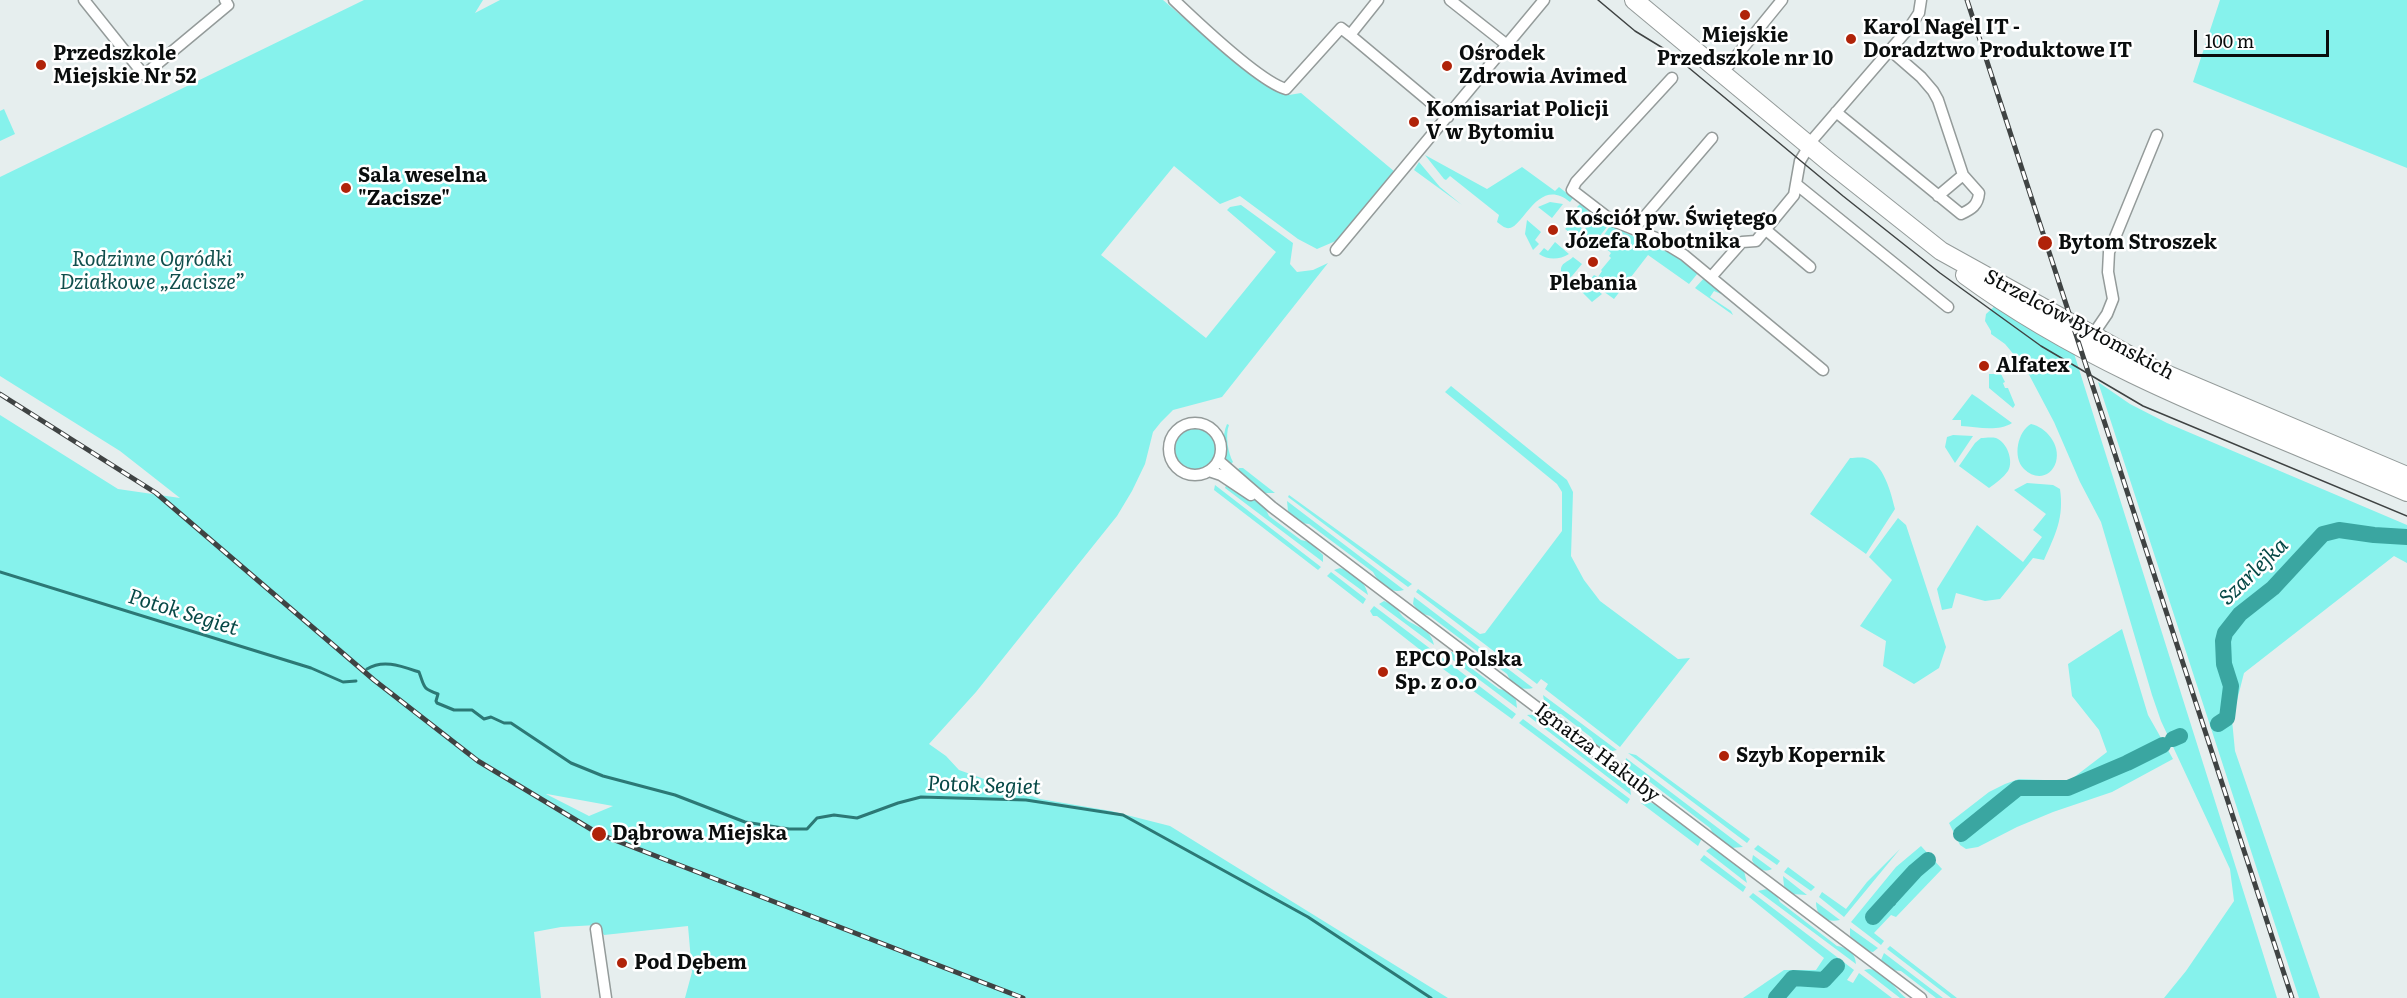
<!DOCTYPE html>
<html>
<head>
<meta charset="utf-8">
<style>
  body { margin:0 }
  #map { position:relative; width:2407px; height:998px; overflow:hidden; background:#e6eeee; font-family:Literata,serif }
  canvas { display:block }
  .scale { position:absolute; left:2194px; top:30px; width:135px; height:27px; box-sizing:border-box; border:3px solid #0a0d0d; border-top:0; padding-left:8px; font-size:18px; line-height:21px; white-space:nowrap; color:#0a0d0d; -webkit-text-stroke:4px #fff; paint-order:stroke }
</style>
</head>
<body>
<div id="map">
<canvas width="2407" height="998"></canvas>
<div class="scale">100 m</div>
</div>
<script>
const ctx = document.querySelector('canvas').getContext('2d');
ctx.lineJoin = 'round';
function paint(path, color) { ctx.fillStyle = color; ctx.fill(path, 'evenodd'); }
function stroke(path, color, width, dash) { ctx.strokeStyle = color; ctx.lineWidth = width; ctx.lineCap = dash ? 'butt' : 'round'; ctx.setLineDash(dash || []); ctx.stroke(path); }
function write(font, color, halo, rows, align = 'center') {
  ctx.font = font + ' Literata,serif'; ctx.lineWidth = 5; ctx.setLineDash([]); ctx.textBaseline = 'middle'; ctx.strokeStyle = halo; ctx.fillStyle = color; for (const [text, x, y, turn = 0] of rows) {
    ctx.save(); ctx.translate(x, y); ctx.rotate((+turn || 0) * Math.PI / 180); ctx.textAlign = isNaN(turn) ? turn : align; if (halo) ctx.strokeText(text, 0, 0); ctx.fillText(text, 0, 0); ctx.restore();
  }
}
const green = new Path2D(`
  M 364,0 L 483,0 L 475,13 L 500,0 L 1163,0 L 1241,67 L 1273,89 L 1289,95 L 1301,93 L 1395,172 L 1338,240 L 1317,249 L 1298,239 L 1240,196 L 1220,204 L 1174,166 L 1101,255 L 1206,338 L 1276,252 L 1227,210 L 1230,207 L 1241,205 L 1293,243 L 1290,264 L 1297,272 L 1313,270 L 1328,263 L 1222,397 L 1173,410 L 1161,422 L 1153,432 L 1145,464 L 1132,491 L 1117,516 L 976,692 L 929,744 L 946,756 L 959,770 L 1040,799 L 1111,811 L 1170,826 L 1448,998 L 685,998 L 692,972 L 688,926 L 604,935 L 597,925 L 561,927 L 534,932 L 541,998 L 0,998 L 0,415 L 118,489 L 180,498 L 120,451 L 0,376 L 0,177 ZM 546,794 L 547,794 L 613,806 L 589,816 Z
  M 2220,0 L 2407,0 L 2407,168 L 2193,82 Z
  M 4,109 L 15,134 L 0,141 L 0,111 Z
  M 1425,155 L 1487,189 L 1522,167 L 1555,191 L 1559,187 L 1573,198 L 1570,202 C 1539,176 1524,225 1510,228 C 1505,229 1501,225 1497,222 L 1499,215 L 1450,176 L 1446,180 L 1444,179 Z
  M 1419,162 L 1440,187 L 1462,205 L 1414,170 Z
  M 1550,202 L 1563,204 L 1552,218 L 1538,207 Z
  M 1580,204 L 1607,227 L 1590,248 L 1584,243 L 1586,223 L 1577,207 Z
  M 1595,212 L 1626,233 L 1667,249 L 1698,273 L 1689,284 L 1648,255 L 1614,299 L 1589,281 L 1594,275 L 1598,277 L 1602,271 L 1601,270 L 1611,258 L 1609,256 L 1611,253 L 1599,242 L 1610,226 L 1593,213 Z
  M 1577,215 L 1582,230 L 1580,240 L 1565,229 Z
  M 1527,220 L 1541,232 L 1535,240 L 1539,244 L 1533,250 L 1525,234 Z
  M 1555,242 L 1569,254 C 1559,260 1548,260 1539,254 L 1544,248 L 1548,251 Z
  M 1573,257 L 1582,264 L 1572,276 L 1569,278 L 1561,271 C 1560,263 1568,262 1573,257 Z
  M 1705,277 L 1719,288 L 1721,294 L 1714,291 L 1710,297 L 1731,311 L 1733,315 L 1695,288 Z
  M 1587,282 L 1602,294 L 1592,302 L 1580,290 Z
  M 1997,304 L 2072,347 L 2277,998 L 2164,998 L 2186,971 L 2234,901 L 2230,869 L 2161,721 L 2152,695 L 2101,522 L 2080,482 L 2054,422 L 2026,369 L 2005,344 L 1991,334 L 1991,331 L 1985,321 L 1986,314 Z
  M 1989,374 L 2001,374 L 2005,382 L 2003,383 L 2005,388 L 2008,388 L 2015,405 L 2013,408 L 1989,388 Z
  M 2098,382 L 2130,404 L 2167,423 L 2407,525 L 2407,563 L 2394,556 L 2244,673 L 2232,720 L 2235,751 L 2320,998 L 2299,998 Z
  M 1451,386 L 1567,480 L 1573,492 L 1571,556 L 1584,580 L 1600,601 L 1678,659 L 1690,658 L 1620,747 L 1545,689 L 1548,684 L 1541,679 L 1537,684 L 1416,592 L 1418,589 L 1480,634 L 1485,633 L 1562,531 L 1562,492 L 1557,484 L 1445,392 Z
  M 1972,394 L 1978,398 L 2012,423 C 1998,432 1977,427 1961,426 L 1961,420 L 1952,420 Z
  M 1227,424 L 1229,425 C 1225,435 1228,453 1233,462 L 1229,466 C 1222,455 1222,435 1227,424 Z
  M 2031,424 C 2046,427 2061,445 2056,462 C 2051,478 2035,480 2024,469 C 2012,457 2018,431 2031,424 Z
  M1174 449a21 21 0 1 1 42 0a21 21 0 1 1-42 0Z
  M 1953,435 L 1973,436 L 1955,463 L 1945,447 L 1947,437 Z
  M 1981,438 C 1985,438 1991,437 1996,438 C 2007,442 2014,461 2008,471 C 2003,478 1996,483 1989,488 L 1959,466 L 1975,443 Z
  M 1850,458 C 1854,458 1861,457 1865,458 C 1884,463 1891,493 1895,509 L 1866,554 L 1810,514 Z
  M 1239,468 L 1243,468 L 1275,493 L 1262,493 L 1237,471 Z
  M 1227,483 L 1258,502 L 1265,508 L 1269,516 L 1301,540 L 1310,542 L 1323,555 L 1323,562 L 1225,488 Z
  M 2027,483 L 2053,485 L 2060,489 C 2064,518 2056,533 2044,560 L 2033,558 L 2000,599 L 1985,601 L 1956,593 L 1952,608 L 1942,610 L 1937,589 L 1977,525 L 2023,562 L 2042,537 L 2033,530 L 2046,514 L 2014,490 Z
  M 1215,485 L 1321,567 L 1318,570 L 1214,490 Z
  M 1289,495 L 1412,584 L 1408,587 L 1288,497 Z
  M 1287,501 L 1404,590 C 1389,594 1380,585 1373,572 L 1309,524 L 1300,523 L 1288,511 Z
  M 1898,518 L 1906,525 L 1946,647 L 1939,668 L 1914,684 L 1883,666 L 1886,641 L 1860,626 L 1892,580 L 1869,557 Z
  M 1340,568 C 1353,571 1366,582 1368,595 L 1334,570 Z
  M 1331,572 L 1366,599 L 1363,604 L 1327,576 Z
  M 1414,597 L 1533,688 C 1520,691 1513,686 1507,674 L 1430,616 L 1420,613 L 1413,604 Z
  M 1384,601 L 1397,607 C 1404,628 1430,623 1434,645 L 1379,604 Z
  M 1374,606 L 1432,650 L 1428,656 L 1377,616 L 1373,616 L 1370,611 Z
  M 2122,629 L 2148,715 L 2173,759 L 2112,792 L 2053,812 L 2017,827 L 1978,847 L 1966,849 L 1960,845 L 1949,823 L 1989,792 L 2005,784 L 2019,779 L 2069,781 L 2107,752 L 2099,730 L 2072,696 L 2068,664 Z
  M 1452,652 L 1463,658 L 1467,665 L 1499,689 L 1508,691 L 1516,700 L 1517,708 L 1445,654 Z
  M 1440,656 L 1516,714 L 1512,719 L 1439,666 Z
  M 1543,695 L 1617,750 L 1608,752 L 1597,747 L 1592,738 L 1561,714 L 1552,713 L 1545,707 Z
  M 1527,715 C 1538,714 1543,717 1548,727 L 1613,776 L 1622,778 L 1630,788 L 1631,795 Z
  M 1523,719 L 1630,799 L 1627,804 L 1519,723 Z
  M 1628,753 L 1636,755 L 1750,839 L 1747,843 Z
  M 1626,758 L 1743,847 L 1731,848 L 1714,835 L 1710,828 L 1646,779 C 1634,777 1624,771 1626,758 Z
  M 1646,801 L 1657,805 L 1702,838 L 1698,846 L 1641,803 Z
  M 1758,845 L 1780,861 L 1777,865 L 1754,849 Z
  M 1713,846 L 1744,871 L 1747,883 L 1706,851 Z
  M 1921,846 L 1942,869 L 1896,917 L 1891,915 L 1874,933 L 1884,941 L 1881,945 L 1851,922 L 1896,867 Z
  M 1900,849 L 1844,917 L 1819,897 L 1822,892 L 1846,909 L 1867,882 Z
  M 1704,855 L 1746,887 L 1743,892 L 1700,860 Z
  M 1753,855 L 1772,869 C 1763,873 1756,869 1752,860 Z
  M 1788,867 L 1815,887 L 1811,891 L 1784,872 Z
  M 1783,876 L 1807,895 L 1792,894 L 1784,886 Z
  M 1767,889 L 1776,894 L 1780,902 L 1837,946 C 1848,948 1855,952 1856,964 L 1758,891 Z
  M 1753,893 L 1854,970 L 1847,980 L 1853,983 L 1859,973 L 1892,998 L 1743,998 L 1784,970 L 1816,970 L 1824,958 L 1749,897 Z
  M 1816,902 L 1840,920 C 1827,923 1816,917 1816,902 Z
  M 1850,928 L 1878,948 L 1873,952 L 1868,951 L 1850,936 Z
  M 1890,946 L 1957,998 L 1951,998 L 1887,949 Z
  M 1884,953 L 1943,998 L 1936,998 L 1901,971 L 1892,970 L 1881,960 Z
  M 1869,969 C 1887,971 1894,989 1906,998 L 1900,998 L 1864,970 Z`);
const stream = new Path2D(`
  M 0,572 L 311,668 L 343,682 L 356,681
  M 367,669 C 383,659 401,666 419,672 C 425,688 422,688 438,694 L 436,701 L 437,703 L 454,710 L 472,710 L 484,719 L 491,717 L 504,723 L 511,723 L 571,763 L 603,776 L 675,795 L 745,822 L 789,829 L 807,829 L 817,818 L 834,815 L 857,818 L 898,803 L 921,797 L 1026,800 L 1123,815 L 1308,917 L 1431,998
  M 1890,898 L 1894,904`);
const river = new Path2D(`
  M 2218,724 L 2227,718 L 2231,686 L 2224,664 L 2223,641 L 2225,633 L 2240,614 L 2273,588 L 2323,534 L 2339,530 L 2374,535 L 2407,537
  M 2173,739 L 2180,736
  M 1961,834 L 2018,788 L 2068,788 L 2127,763 L 2163,745
  M 1873,917 L 1915,871 L 1928,860
  M 1776,998 L 1793,978 L 1824,980 L 1837,966`);
const minor = new Path2D(`
  M 84,0 L 144,75 L 228,5 L 225,0
  M 1174,0 C 1196,21 1260,82 1286,89 L 1341,28 L 1350,35
  M 1378,0 L 1350,35 L 1448,117
  M 1450,0 L 1507,45
  M 1729,65 L 1782,0
  M 1672,78 L 1576,182 L 1572,190 L 1611,220 L 1656,238 L 1684,255 L 1823,370
  M 1836,112 L 1961,214 C 1972,209 1978,205 1979,193 L 1963,175 L 1938,100 L 1933,91 L 1921,77 L 1890,50
  M 1796,184 L 1948,307
  M 1938,196 L 1963,175
  M 1634,229 L 1712,138
  M 1766,230 L 1810,267
  M 1336,250 L 1544,0
  M 1712,276 L 1742,242 L 1756,241 L 1794,195 L 1800,161 L 1814,138 L 1909,28 L 1919,13 L 1921,0
  M 2092,336 L 2107,314 L 2113,299 L 2108,272 L 2109,252 L 2157,135
  M1169 449a26 26 0 1 1 52 0a26 26 0 1 1-52 0Z
  M 1219,461 L 1272,507 L 1921,998
  M 1209,471 L 1221,475 L 1251,495
  M 596,929 L 606,998`);
const trunk = new Path2D(`
  M 1634,0 L 1829,162 L 1941,251 L 2154,369 L 2407,476
  M 1965,275 C 2098,373 2257,427 2407,492`);
const tram = new Path2D(`
  M 1598,0 L 1635,31 L 1671,53 L 1843,196 L 1940,273 L 2041,346 L 2143,406 L 2407,516`);
const rail = new Path2D(`
  M 1967,0 L 2292,998
  M 0,394 L 156,493 L 374,680 L 478,761 L 599,834 L 1023,998`);
const markers = [
  [1745,15,6,"#b02309"],
  [1851,39,6,"#b02309"],
  [41,65,6,"#b02309"],
  [1447,66,6,"#b02309"],
  [1414,122,6,"#b02309"],
  [346,188,6,"#b02309"],
  [1553,230,6,"#b02309"],
  [2045,243,8,"#b02309"],
  [1593,262,6,"#b02309"],
  [1984,366,6,"#b02309"],
  [1383,672,6,"#b02309"],
  [1724,756,6,"#b02309"],
  [599,834,8,"#b02309"],
  [622,963,6,"#b02309"]
];
const poiNames = [
  ["Karol Nagel IT -",1863,28],
  ["Doradztwo Produktowe IT",1863,51],
  ["Miejskie",1745,36,"center"],
  ["Przedszkole nr 10",1745,59,"center"],
  ["Przedszkole",53,54],
  ["Miejskie Nr 52",53,77],
  ["Ośrodek",1459,54],
  ["Zdrowia Avimed",1459,77],
  ["Komisariat Policji",1426,110],
  ["V w Bytomiu",1426,133],
  ["Sala weselna",358,176],
  ["\"Zacisze\"",358,199],
  ["Kościół pw. Świętego",1565,219],
  ["Józefa Robotnika",1565,242],
  ["Bytom Stroszek",2058,243],
  ["Plebania",1593,284,"center"],
  ["Alfatex",1996,366],
  ["EPCO Polska",1395,660],
  ["Sp. z o.o",1395,683],
  ["Szyb Kopernik",1736,756],
  ["Dąbrowa Miejska",612,834],
  ["Pod Dębem",634,963]
];
const parkNames = [
  ["Rodzinne Ogródki",152,260],
  ["Działkowe „Zacisze”",152,283]
];
const streetNames = [
  ["Strzelców Bytomskich",2079,325,28],
  ["Ignatza Hakuby",1597,753,37]
];
const waterNames = [
  ["Szarlejka",2254,572,-44],
  ["Potok Segiet",183,613,17],
  ["Potok Segiet",984,786,2]
];
paint(green, '#86f2ec');
stroke(stream, '#2c7875', 3);
stroke(river, '#3aa6a1', 16);
stroke(minor, '#949b9a', 13);
stroke(trunk, '#949b9a', 20);
stroke(minor, '#fff', 10);
stroke(trunk, '#fff', 18);
stroke(tram, '#3f4343', 1.5);
stroke(rail, '#3f4343', 5);
stroke(rail, '#fff', 3, [9]);
for (const [x, y, r, color] of markers) { const dot = new Path2D(); dot.arc(x, y, r, 0, 2 * Math.PI); ctx.fillStyle = color; ctx.fill(dot); stroke(dot, '#fff', 2); }
write('bold 20px', '#0a0d0d', '#fff', poiNames, 'left');
write('italic 20px', '#104e4c', '#fff', parkNames);
write('20px', '#0a0d0d', '#fff', streetNames);
write('italic 21px', '#074947', '#fff', waterNames);
</script>
</body>
</html>
